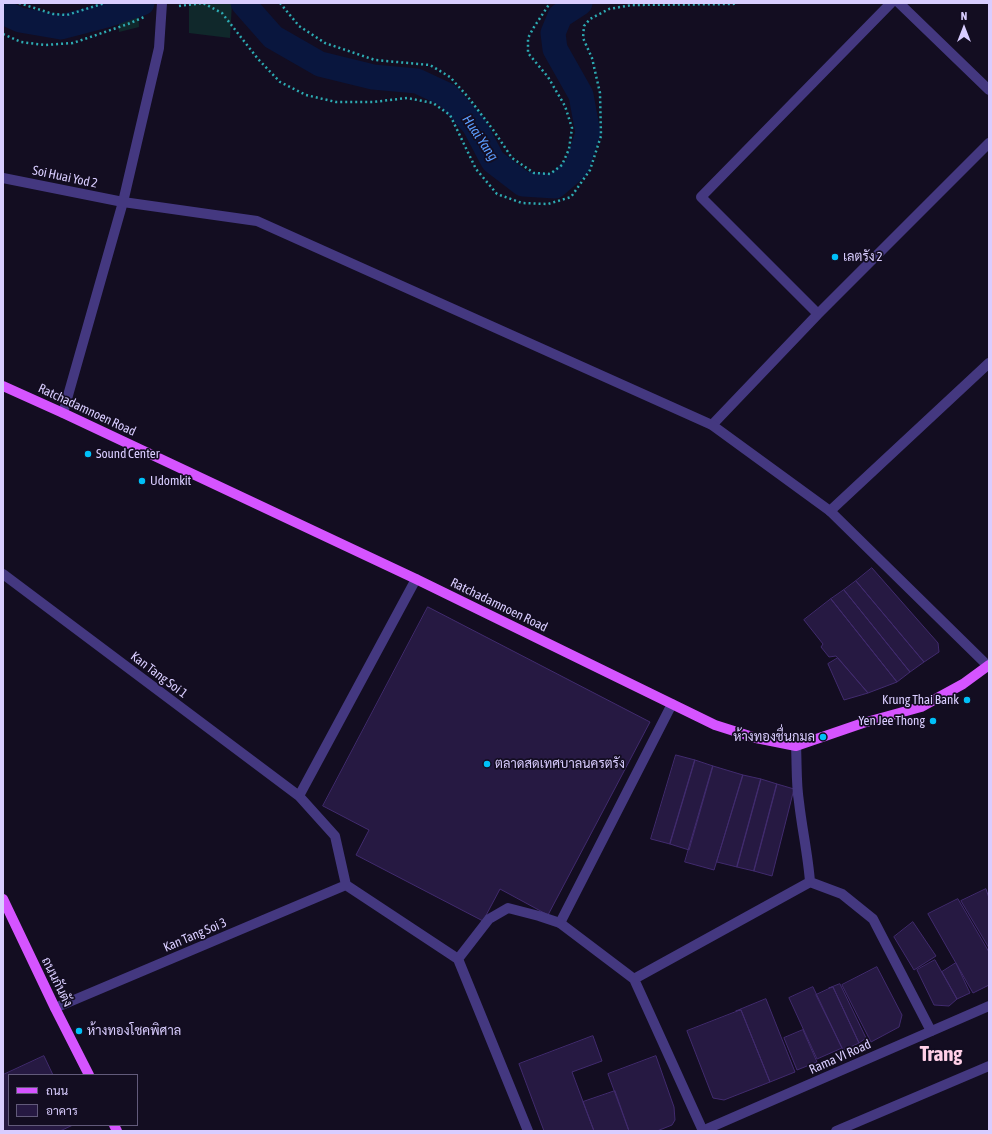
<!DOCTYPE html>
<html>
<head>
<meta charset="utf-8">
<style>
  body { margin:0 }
  #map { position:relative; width:992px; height:1134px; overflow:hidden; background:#130d21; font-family:"Asap Condensed",Sarabun,sans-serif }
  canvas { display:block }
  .frame { position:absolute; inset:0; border:4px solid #d9cdff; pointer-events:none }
  .legend { position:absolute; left:8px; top:1074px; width:130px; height:52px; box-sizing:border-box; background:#130d21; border:1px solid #625a7a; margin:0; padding:5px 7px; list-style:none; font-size:12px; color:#d9cdff }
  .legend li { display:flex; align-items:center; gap:8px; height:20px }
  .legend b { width:20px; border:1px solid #625a7a }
  .north { position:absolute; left:944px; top:8px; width:40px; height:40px; -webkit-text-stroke:3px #130d21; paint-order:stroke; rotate:0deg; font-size:11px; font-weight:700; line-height:16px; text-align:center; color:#d9cdff }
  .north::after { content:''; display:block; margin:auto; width:14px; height:18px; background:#d9cdff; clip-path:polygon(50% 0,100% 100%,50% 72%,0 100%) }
</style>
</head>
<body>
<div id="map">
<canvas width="992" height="1134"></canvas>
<div class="frame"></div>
<ul class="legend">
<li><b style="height:5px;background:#d554ff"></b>ถนน</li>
<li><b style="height:11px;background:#261942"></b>อาคาร</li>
</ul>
<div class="north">N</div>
</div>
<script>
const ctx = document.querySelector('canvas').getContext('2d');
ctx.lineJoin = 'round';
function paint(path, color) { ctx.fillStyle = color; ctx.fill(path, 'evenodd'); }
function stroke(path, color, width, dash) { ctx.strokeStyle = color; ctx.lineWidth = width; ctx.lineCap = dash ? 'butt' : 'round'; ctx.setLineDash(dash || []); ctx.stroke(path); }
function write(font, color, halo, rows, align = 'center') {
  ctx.font = font + ' "Asap Condensed",Sarabun,sans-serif'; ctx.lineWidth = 3.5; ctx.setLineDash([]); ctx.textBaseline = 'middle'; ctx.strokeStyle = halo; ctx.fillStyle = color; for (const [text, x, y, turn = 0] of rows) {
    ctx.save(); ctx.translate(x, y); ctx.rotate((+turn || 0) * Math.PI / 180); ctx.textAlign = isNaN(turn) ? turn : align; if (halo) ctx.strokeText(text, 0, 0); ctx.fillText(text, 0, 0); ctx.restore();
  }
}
const green = new Path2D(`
  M 118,3 L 138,3 L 139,27 L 119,32 Z
  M 189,3 L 232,3 L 230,38 L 189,33 Z`);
const canal = new Path2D(`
  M 243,3 L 273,37 L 320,64 L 373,77 L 417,81 L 447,95 L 474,125 L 493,161 L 523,184 L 555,186 L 577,167 L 588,133 L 581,95 L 555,49 L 553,33 L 560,16 L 580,3
  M 3,12 L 20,20 L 61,27 L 107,15 L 142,3`);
const building = new Path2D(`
  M 872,568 L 938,643 L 939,652 L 924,662 L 856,581 Z
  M 856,581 L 924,662 L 910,672 L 844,590 Z
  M 844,590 L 910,672 L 897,682 L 831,599 Z
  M 831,599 L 897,682 L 868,693 L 836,656 L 829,657 L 821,647 L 823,644 L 804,620 Z
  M 428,607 L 650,722 L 548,915 L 500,889 L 483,921 L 356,855 L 369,830 L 323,806 Z
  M 838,658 L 868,693 L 844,700 L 828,664 Z
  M 676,755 L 695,760 L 670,844 L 651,839 Z
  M 695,760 L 713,766 L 689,850 L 670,844 Z
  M 713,766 L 743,775 L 714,870 L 685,862 Z
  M 743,775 L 761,779 L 737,867 L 717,862 Z
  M 761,779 L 777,784 L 754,871 L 737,867 Z
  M 777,784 L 794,789 L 772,876 L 754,871 Z
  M 986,889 L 989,898 L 989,948 L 961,901 Z
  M 958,899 L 989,952 L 989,985 L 973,993 L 928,914 Z
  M 913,922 L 936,956 L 914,970 L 894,937 Z
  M 935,960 L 957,999 L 949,1006 L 934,1005 L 917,970 Z
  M 956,963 L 970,993 L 957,999 L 942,972 Z
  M 877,967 L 902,1015 L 899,1027 L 871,1042 L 842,985 Z
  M 840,984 L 866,1038 L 859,1043 L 833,987 L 829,988 Z
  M 813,987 L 842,1048 L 817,1059 L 789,998 Z
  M 833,987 L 859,1043 L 844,1050 L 842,1048 L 816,995 Z
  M 766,999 L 795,1072 L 770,1082 L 741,1010 L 736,1011 Z
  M 741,1010 L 770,1082 L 724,1100 L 713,1098 L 687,1031 Z
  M 803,1030 L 817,1062 L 797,1070 L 784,1038 Z
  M 593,1036 L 602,1061 L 572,1072 L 594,1131 L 544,1131 L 519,1064 Z
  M 44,1056 L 53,1075 L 9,1075 L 9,1125 L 73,1125 L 60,1131 L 3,1131 L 3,1075 Z
  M 656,1056 L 674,1107 L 675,1120 L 672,1125 L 657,1131 L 629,1131 L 608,1074 Z
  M 615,1091 L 629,1131 L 594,1131 L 583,1102 Z`);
const path = new Path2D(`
  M 19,3 L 53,14 L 67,15 L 105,3
  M 280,3 L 299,26 L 325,43 L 375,60 L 430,65 L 450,77 L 468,97 L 494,131 L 512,158 L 534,173 L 550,174 L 562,165 L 569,149 L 572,128 L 565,106 L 548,77 L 528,53 L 528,38 L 534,27 L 550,3
  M 179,6 L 203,3 L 222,13 L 258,59 L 280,82 L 306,95 L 336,102 L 373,102 L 407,98 L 433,103 L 450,115 L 476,169 L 497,194 L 522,203 L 548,204 L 571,197 L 590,170 L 601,136 L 600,93 L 592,58 L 583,38 L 584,26 L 590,19 L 609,9 L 632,5 L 733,4 L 736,3
  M 3,34 L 21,42 L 45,45 L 73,43 L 128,24 L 144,17`);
const service = new Path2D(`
  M 560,923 L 672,704`);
const minor = new Path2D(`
  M 899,3 L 989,90
  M 818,314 L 701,197 L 891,3
  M 63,413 L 123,202 L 159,48 L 162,3
  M 712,425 L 818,314 L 989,143
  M 830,511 L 989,363
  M 3,574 L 299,796 L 335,836 L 346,885 L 458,959 L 528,1131
  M 796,746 C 797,765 796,784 799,802 C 802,829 808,855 810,882 L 842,894 L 873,919 L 931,1031
  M 299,796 L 416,579
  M 458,959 L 489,919 L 508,908 L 539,916 L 560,923 L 634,979 L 703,1131
  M 634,979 L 810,882
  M 55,1008 L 346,885`);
const tertiary = new Path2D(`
  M 3,178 L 123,202 L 257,221 L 712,425 L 830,511 L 988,666
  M 702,1131 L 989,1006
  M 836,1131 L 989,1066`);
const primary = new Path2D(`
  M 3,386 L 63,413 L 416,579 L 715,725 L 756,738 L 796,746 L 863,723 L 921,707 L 963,684 L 989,665
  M 3,899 L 55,1008 L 89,1075
  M 114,1125 L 117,1131`);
const markers = [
  [835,257,4,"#00c0f8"],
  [88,454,4,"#00c0f8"],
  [142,481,4,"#00c0f8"],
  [967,700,4,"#00c0f8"],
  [933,721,4,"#00c0f8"],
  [823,737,4,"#00c0f8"],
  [487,764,4,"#00c0f8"],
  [79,1031,4,"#00c0f8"]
];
const streetNames = [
  ["Soi Huai Yod 2",65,177,12],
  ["Ratchadamnoen Road",87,410,25],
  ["Ratchadamnoen Road",499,605,26],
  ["Kan Tang Soi 1",159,675,37],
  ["Kan Tang Soi 3",195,935,-23],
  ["ถนนกันตัง",57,982,64],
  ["Rama VI Road",840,1057,-24]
];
const poiNames = [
  ["เลตรัง 2",843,257],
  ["Sound Center",96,454],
  ["Udomkit",150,481],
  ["Krung Thai Bank",959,700,"right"],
  ["Yen Jee Thong",925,721,"right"],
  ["ห้างทองชื่นกมล",815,737,"right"],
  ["ตลาดสดเทศบาลนครตรัง",495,764],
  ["ห้างทองโชคพิศาล",87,1031]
];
const waterNames = [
  ["Huai Yang",480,138,56]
];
const townNames = [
  ["Trang",941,1054]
];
paint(green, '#10282b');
stroke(canal, '#09163e', 25);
paint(building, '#261942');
stroke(building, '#412b6e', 1);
stroke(path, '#2daab2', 2.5, [2, 3]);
stroke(service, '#443880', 10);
stroke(minor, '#443880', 10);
stroke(tertiary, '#443880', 10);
stroke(primary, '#d554ff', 10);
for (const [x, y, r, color] of markers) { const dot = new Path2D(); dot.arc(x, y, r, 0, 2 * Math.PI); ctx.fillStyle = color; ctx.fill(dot); stroke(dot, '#130d21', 1.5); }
write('13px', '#d9cdff', '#130d21', streetNames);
write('13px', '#d9cdff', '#130d21', poiNames, 'left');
write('italic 14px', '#5b9eff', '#130d21', waterNames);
write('bold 21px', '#ffcfe7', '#130d21', townNames);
</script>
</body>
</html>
